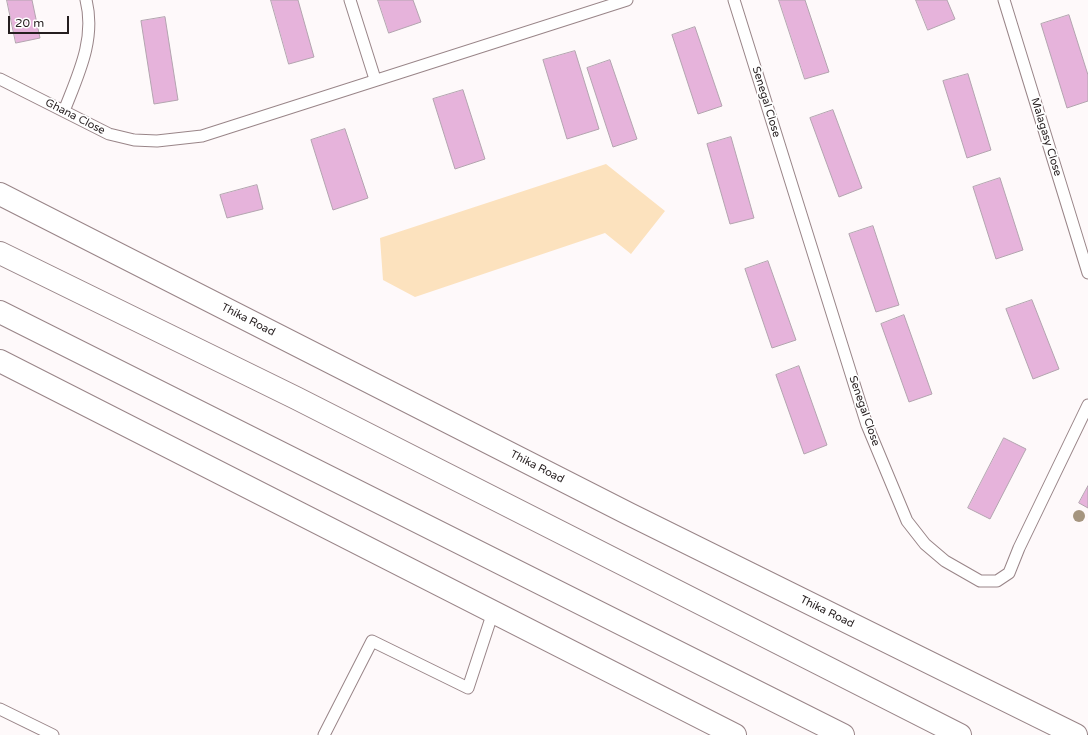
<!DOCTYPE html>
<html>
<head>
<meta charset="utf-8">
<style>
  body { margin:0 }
  #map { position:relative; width:1088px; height:735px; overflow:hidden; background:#fef9fa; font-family:"Varela Round",sans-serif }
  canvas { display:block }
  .scale { position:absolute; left:8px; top:16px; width:61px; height:18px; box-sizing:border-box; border:2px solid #251e1f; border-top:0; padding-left:5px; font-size:12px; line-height:14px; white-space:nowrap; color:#251e1f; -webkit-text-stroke:3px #fff; paint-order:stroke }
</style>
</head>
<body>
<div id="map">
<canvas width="1088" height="735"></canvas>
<div class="scale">20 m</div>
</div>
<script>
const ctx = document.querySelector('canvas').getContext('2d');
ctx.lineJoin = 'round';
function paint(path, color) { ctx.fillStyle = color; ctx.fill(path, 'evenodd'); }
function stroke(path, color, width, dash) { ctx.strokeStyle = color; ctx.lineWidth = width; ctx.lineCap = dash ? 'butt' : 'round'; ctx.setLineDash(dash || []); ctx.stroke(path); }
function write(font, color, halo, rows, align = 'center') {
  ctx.font = font + ' "Varela Round",sans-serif'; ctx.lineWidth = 3.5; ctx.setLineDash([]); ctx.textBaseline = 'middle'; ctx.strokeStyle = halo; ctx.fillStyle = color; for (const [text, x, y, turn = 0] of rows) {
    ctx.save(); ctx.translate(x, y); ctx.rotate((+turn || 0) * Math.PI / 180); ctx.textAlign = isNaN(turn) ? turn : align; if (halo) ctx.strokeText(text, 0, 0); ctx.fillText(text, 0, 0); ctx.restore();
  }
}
const green = new Path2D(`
  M 606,164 L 665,211 L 631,254 L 605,233 L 415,297 L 383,280 L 380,238 Z`);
const building = new Path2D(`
  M 7,0 L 32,0 L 40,38 L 16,43 Z
  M 271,0 L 298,0 L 314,57 L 289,64 Z
  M 378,0 L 413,0 L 421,22 L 389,33 Z
  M 779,0 L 805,0 L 829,72 L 805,79 Z
  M 916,0 L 947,0 L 955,19 L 928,30 Z
  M 1069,15 L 1088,75 L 1088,101 L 1067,108 L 1041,24 Z
  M 165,17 L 178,100 L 154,104 L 141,21 Z
  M 695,27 L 722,106 L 698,114 L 672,35 Z
  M 575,51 L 599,129 L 567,139 L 543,60 Z
  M 610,60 L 637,139 L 613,147 L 587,68 Z
  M 968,74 L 991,150 L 967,158 L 943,81 Z
  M 463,90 L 485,159 L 455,169 L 433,99 Z
  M 833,110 L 862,188 L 839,197 L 810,118 Z
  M 345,129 L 368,198 L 333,210 L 311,140 Z
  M 731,137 L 754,218 L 730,224 L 707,144 Z
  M 1000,178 L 1023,250 L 996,259 L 973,187 Z
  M 257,185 L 263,209 L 227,218 L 220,195 Z
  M 873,226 L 899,305 L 876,312 L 849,234 Z
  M 768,261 L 796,340 L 772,348 L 745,269 Z
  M 1032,300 L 1059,369 L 1033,379 L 1006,309 Z
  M 904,315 L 932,394 L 909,402 L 881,324 Z
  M 799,366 L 827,445 L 804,454 L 776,375 Z
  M 1004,438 L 1026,449 L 990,519 L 968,508 Z
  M 1088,486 L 1088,508 L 1079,503 Z`);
const lane = new Path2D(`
  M 350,0 L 375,79
  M 734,0 L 867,425 L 907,521 L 925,544 L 945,561 L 980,581 L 997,581 L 1009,573 L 1019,548 L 1088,405
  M 1004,0 L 1088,273
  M 0,79 L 109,134 L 134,140 L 157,141 L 202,136 L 627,0
  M 64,111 C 78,75 96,39 86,0
  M 0,709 L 53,735
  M 324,735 L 372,641 L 468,688 L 493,612`);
const secondary = new Path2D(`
  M 0,194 L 629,514 L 1076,735
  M 0,361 L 735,735`);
const highway = new Path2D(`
  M 0,253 L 296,398 L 960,735
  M 0,312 L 843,735`);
const trees = [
  [1079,516]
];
const streetNames = [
  ["Senegal Close",766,102,73],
  ["Ghana Close",75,117,27],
  ["Malagasy Close",1046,137,73],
  ["Thika Road",248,320,27],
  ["Senegal Close",864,411,71],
  ["Thika Road",537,467,27],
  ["Thika Road",827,612,26]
];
paint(green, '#fce2be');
paint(building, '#e6b3db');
stroke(building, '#b3a4af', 1);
stroke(lane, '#998588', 13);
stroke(secondary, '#998588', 24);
stroke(highway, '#998588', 24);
stroke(lane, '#fff', 11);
stroke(secondary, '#fff', 22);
stroke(highway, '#fff', 22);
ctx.fillStyle = '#a5957f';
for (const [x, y] of trees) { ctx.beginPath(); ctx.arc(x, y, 6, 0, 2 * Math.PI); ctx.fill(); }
write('11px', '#251e1f', '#fff', streetNames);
</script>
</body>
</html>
